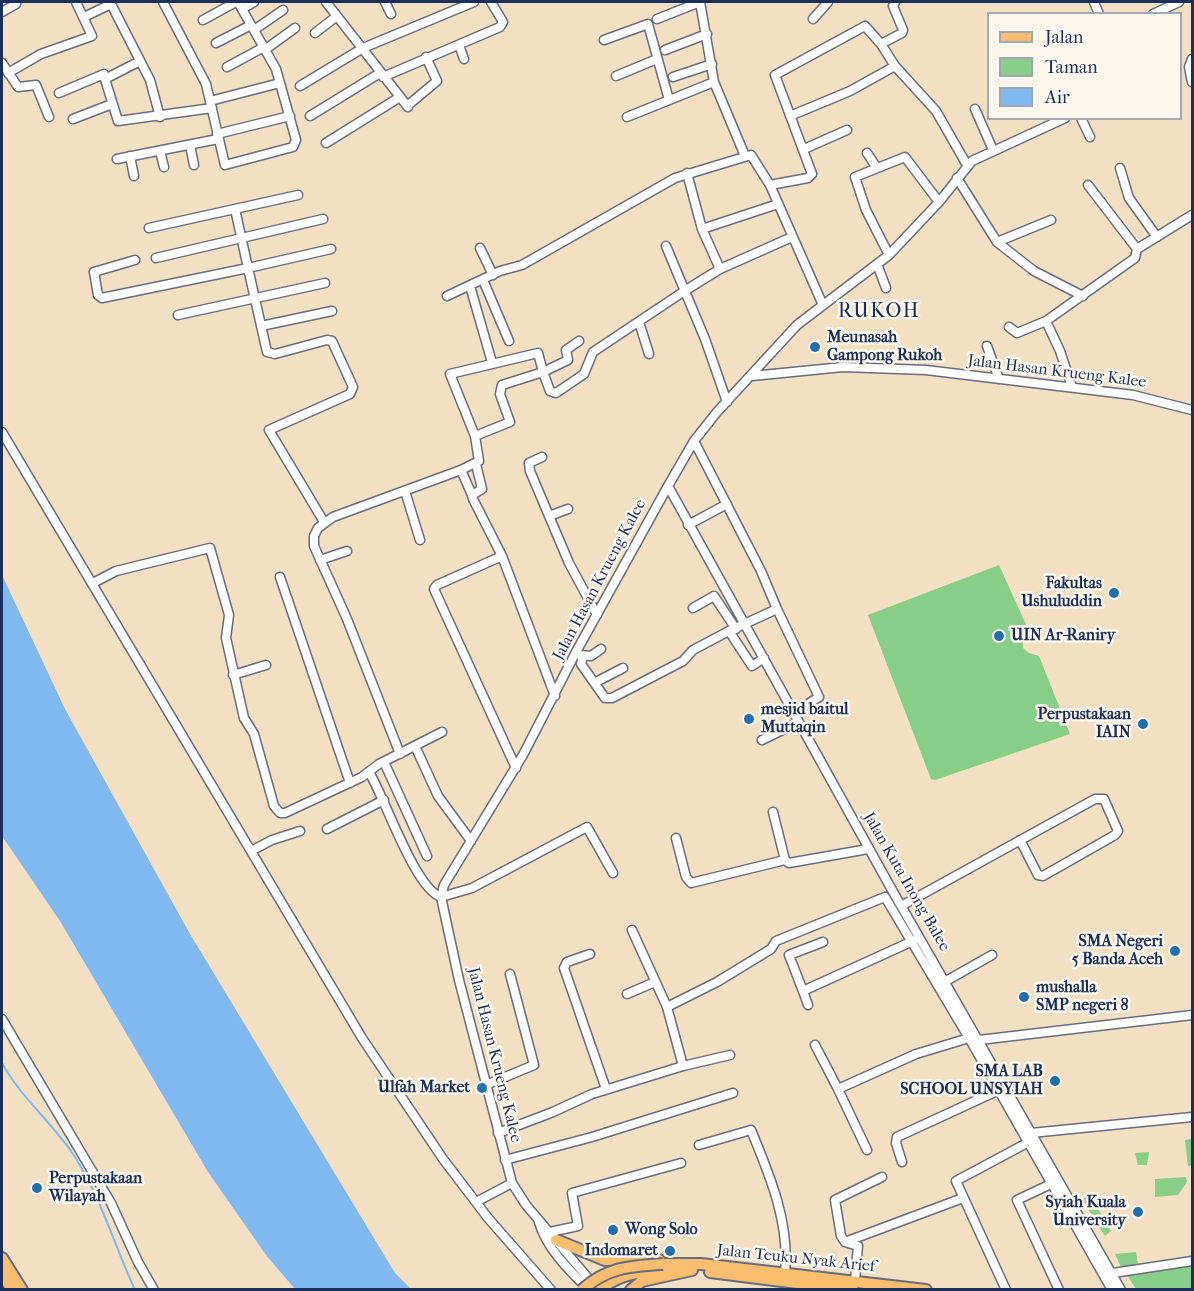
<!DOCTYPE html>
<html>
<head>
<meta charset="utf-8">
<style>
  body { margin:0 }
  #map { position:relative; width:1194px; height:1291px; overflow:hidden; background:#f3dfc2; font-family:"IM FELL French Canon",serif }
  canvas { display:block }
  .frame { position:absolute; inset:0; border:3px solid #1b2f5e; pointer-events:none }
  .legend { position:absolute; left:987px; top:12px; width:195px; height:108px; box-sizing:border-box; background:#fbf7ec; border:2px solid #a1a7b3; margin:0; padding:8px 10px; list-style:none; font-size:18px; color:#1b2f5e }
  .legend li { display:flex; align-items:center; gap:12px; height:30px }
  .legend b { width:30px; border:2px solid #a1a7b3 }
</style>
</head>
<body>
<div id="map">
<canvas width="1194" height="1291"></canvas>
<div class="frame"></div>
<ul class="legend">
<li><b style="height:8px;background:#fbbd6e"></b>Jalan</li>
<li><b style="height:16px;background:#87ce89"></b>Taman</li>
<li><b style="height:16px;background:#80b8f0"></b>Air</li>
</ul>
</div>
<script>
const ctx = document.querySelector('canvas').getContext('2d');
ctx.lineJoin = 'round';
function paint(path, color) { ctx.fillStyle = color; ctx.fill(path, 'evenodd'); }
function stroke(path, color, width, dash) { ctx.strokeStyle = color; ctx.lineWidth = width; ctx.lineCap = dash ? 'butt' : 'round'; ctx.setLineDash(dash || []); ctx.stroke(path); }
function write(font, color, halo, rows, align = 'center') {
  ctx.font = font + ' "IM FELL French Canon",serif'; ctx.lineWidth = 5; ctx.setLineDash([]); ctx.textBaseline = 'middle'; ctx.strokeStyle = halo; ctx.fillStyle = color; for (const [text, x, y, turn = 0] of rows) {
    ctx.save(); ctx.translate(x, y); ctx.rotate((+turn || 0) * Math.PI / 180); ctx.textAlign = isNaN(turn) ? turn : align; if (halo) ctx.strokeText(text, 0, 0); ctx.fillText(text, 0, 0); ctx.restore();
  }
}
const green = new Path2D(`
  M 999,565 L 1028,629 L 1023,636 L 1023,648 L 1029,653 L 1039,656 L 1070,734 L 935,780 L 931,779 L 868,615 Z
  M 1192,1139 L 1192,1165 L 1188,1166 L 1185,1140 Z
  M 1149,1152 L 1147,1165 L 1138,1165 L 1135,1153 Z
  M 1186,1177 L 1187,1182 L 1178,1195 L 1155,1197 L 1155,1179 Z
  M 1090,1195 L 1111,1231 L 1105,1236 L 1082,1199 Z
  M 1136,1252 L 1138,1265 L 1121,1267 L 1115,1254 Z
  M 1192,1265 L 1192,1289 L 1136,1289 L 1125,1272 Z`);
const water = new Path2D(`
  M 2,575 L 65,709 L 190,934 L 395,1273 L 411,1289 L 295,1289 L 266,1255 L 208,1172 L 60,921 L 2,836 Z`);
const stream = new Path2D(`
  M 2,1063 C 20,1096 49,1120 71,1151 C 100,1194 113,1242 135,1290`);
const minor = new Path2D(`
  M 110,2 L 150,80 L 160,117
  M 163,2 L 206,84 L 225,165 L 293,147 L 296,140 L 276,69 L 238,2
  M 326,2 L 408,107
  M 385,2 L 391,14
  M 700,2 L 714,82 L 745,156
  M 1094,2 L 1099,14
  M 242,9 L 254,2
  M 2,12 L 16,4
  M 1153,14 L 1179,2
  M 84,17 L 111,4
  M 657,19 L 700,2
  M 813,19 L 828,2
  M 203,20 L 236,2
  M 254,30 L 283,10
  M 315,33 L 337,16
  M 604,40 L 648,24 L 669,100
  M 216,43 L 251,25
  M 881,44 L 895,66
  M 459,45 L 464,59
  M 266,49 L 295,28
  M 665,50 L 707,34
  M 1192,59 L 1189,67 L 1192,82
  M 140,61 L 105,79 L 118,121 L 212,108
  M 2,63 L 18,87 L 36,85 L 49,117
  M 227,67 L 264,47
  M 8,73 L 41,54 L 92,36 L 76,2
  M 616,76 L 657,59
  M 383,77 L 500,27 L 503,22 L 491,2
  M 673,77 L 712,64
  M 300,86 L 363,48 L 474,2
  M 59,93 L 104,74 L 105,79
  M 210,101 L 280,83
  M 407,106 L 437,81 L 426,57
  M 975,109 L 993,150
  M 310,116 L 380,73
  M 790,116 L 850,91 L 895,66 L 936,111 L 967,165
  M 627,117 L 714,82
  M 1081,118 L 1090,137
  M 73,119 L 112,104
  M 217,134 L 290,116
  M 326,143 L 400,97
  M 190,145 L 194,165
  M 804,149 L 847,130
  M 160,151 L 164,167
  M 867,153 L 877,168
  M 130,156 L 134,176
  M 117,159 L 218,139
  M 1120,168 L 1129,198 L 1157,237
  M 687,173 L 702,229 L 778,204
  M 957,178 L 997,242 L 1034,271 L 1083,296
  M 770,185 L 808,178 L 812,174 L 775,75 L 865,26 L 881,44 L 902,33 L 903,30 L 893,6 L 895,2
  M 1088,185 L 1137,249
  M 149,228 L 298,195
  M 702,229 L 720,269
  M 997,242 L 1051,220
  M 666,246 L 705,339 L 727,402
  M 480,248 L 493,275
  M 889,255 L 866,210 L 855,177 L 905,157 L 939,202
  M 156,258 L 323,219
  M 135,260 L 94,272 L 98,295 L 102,298 L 248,268 L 235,209
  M 877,264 L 886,288
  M 483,280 L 509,341
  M 470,286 L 491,359
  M 447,296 L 500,271 L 522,265 L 675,178 L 751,155 L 770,185 L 822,303
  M 178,315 L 325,283
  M 1046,321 L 1060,351 L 1072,387
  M 639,322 L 649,354
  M 261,326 L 332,311
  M 1009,327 L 1017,333 L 1046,321 L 1135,258 L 1137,249 L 1192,215
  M 987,346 L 999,379
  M 752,376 L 843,367 L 926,370 L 1133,395 L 1192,410
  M 2,432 L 362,1038 L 443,1159 L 488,1218 L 551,1290
  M 475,436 L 510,422 L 500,394 L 502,385 L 543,372 L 550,391 L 556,393 L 584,374 L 593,352 L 686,290 L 720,269 L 792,237
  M 694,441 L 761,571 L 777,609 L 729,631
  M 542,457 L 529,463 L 530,471 L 569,563 L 597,615
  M 476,464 L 482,489 L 472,495 L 473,499 L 502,556 L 555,696
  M 461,470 L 472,495
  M 668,486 L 892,890 L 1121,1290
  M 405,491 L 420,540
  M 549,516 L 568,509
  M 324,522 L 269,430 L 350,394 L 353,387 L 332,341 L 327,340 L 275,354 L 267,352 L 248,268 L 331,249
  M 688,525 L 727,504
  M 502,556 L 437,585 L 434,589 L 516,768
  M 320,560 L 347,551
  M 280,577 L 350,783
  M 93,583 L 116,571 L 210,548 L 229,615 L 226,638 L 244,718 L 254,734 L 274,806 L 280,813 L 285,813 L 362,777 L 379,764 L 442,732
  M 693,608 L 714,596 L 736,629
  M 777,609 L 819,697 L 794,713
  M 580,655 L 591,656 L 601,649
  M 583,656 L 581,664 L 605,698 L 612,698 L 683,661 L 693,650 L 729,631 L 752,666 L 764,658
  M 233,675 L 266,665
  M 596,682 L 623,668
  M 762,740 L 799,722
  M 415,746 L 438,796 L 471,841
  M 400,754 L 347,619 L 314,546 L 314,536 L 318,528 L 333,517 L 461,470 L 479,461 L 475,436 L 450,374 L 538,353 L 543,372 L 568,360 L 566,350 L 579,341
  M 384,762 L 427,856
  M 369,772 C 385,798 415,889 441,897 L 472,888 L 587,827 L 613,873
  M 773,812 L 785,860 L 789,863 L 868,849
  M 327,829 L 384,800
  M 676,838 L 686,877 L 691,883 L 785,860
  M 251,851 L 272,840 L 300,831
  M 901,906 L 1095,799 L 1104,799 L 1118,831 L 1115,835 L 1043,876 L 1038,875 L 1020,840
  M 590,954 L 567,962 L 564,968 L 606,1089
  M 946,981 L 992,955
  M 803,991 L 789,955 L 823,942
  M 627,994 L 655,982
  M 808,1005 L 803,991 L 915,940
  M 667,1007 L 717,982 L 771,949 L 776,941 L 885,897 L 969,1038 L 1112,1290
  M 2,1019 L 111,1203 L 138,1262 L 154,1290
  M 979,1040 L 1192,1015
  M 815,1045 L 838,1089 L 916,1054 L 969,1038
  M 683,1066 L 730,1055
  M 486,1085 L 534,1065 L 510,974
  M 838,1089 L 867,1150
  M 498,1133 L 553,1112 L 592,1094 L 683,1066 L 667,1007 L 632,930
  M 1031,1133 L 1192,1117
  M 699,1145 L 751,1130 C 770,1176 790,1223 785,1274
  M 505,1160 L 592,1137 L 733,1093
  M 902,1162 L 896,1143 L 897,1137 L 999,1090
  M 882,1177 L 835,1200 L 841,1236 L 845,1242 L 963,1198
  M 1051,1184 L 1017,1200 L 1059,1290
  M 476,1202 L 512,1183
  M 539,1222 C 546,1248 570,1271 589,1290
  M 550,1232 L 578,1226 L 572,1193 L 681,1163
  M 848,1243 L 858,1246 L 855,1281
  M 1113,1273 L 1192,1261
  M 594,1285 L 526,1205 L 512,1183 L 459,980 L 441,897 L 444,885 L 523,755 L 576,652 L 668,486 L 694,441 L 717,412 L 797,325 L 889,255 L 939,202 L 972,161 L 1065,118
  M 1006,1290 L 956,1181 L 1027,1143`);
const major = new Path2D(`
  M 556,1240 L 605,1260 L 659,1260
  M 2,1258 L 22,1290
  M 663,1264 L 701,1264 L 926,1290
  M 710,1272 L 853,1290
  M 2,1274 L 12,1290
  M 600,1290 C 621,1271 647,1271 674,1271
  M 631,1290 L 642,1281 L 692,1270`);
const majorBridge = new Path2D(`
  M 582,1290 C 607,1267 631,1266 663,1264`);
const markers = [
  [815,347,6,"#1f6fb2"],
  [1114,593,6,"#1f6fb2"],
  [999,636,6,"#1f6fb2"],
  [749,719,6,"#1f6fb2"],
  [1143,724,6,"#1f6fb2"],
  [1175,951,6,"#1f6fb2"],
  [1024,997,6,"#1f6fb2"],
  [1055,1081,6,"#1f6fb2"],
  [482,1088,6,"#1f6fb2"],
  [37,1188,6,"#1f6fb2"],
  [1138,1212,6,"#1f6fb2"],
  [613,1230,6,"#1f6fb2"],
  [670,1251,6,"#1f6fb2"]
];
const poiNames = [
  ["Meunasah",827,338,"left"],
  ["Gampong Rukoh",827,356,"left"],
  ["Fakultas",1102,584],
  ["Ushuluddin",1102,602],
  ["UIN Ar-Raniry",1011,636,"left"],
  ["mesjid baitul",761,710,"left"],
  ["Muttaqin",761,728,"left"],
  ["Perpustakaan",1131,715],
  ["IAIN",1131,733],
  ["SMA Negeri",1163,942],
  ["5 Banda Aceh",1163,960],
  ["mushalla",1036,988,"left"],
  ["SMP negeri 8",1036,1006,"left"],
  ["SMA LAB",1043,1072],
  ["SCHOOL UNSYIAH",1043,1090],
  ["Ulfah Market",470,1088],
  ["Perpustakaan",49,1179,"left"],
  ["Wilayah",49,1197,"left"],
  ["Syiah Kuala",1126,1203],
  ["University",1126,1221],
  ["Wong Solo",625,1230,"left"],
  ["Indomaret",658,1251]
];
const streetNames = [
  ["Jalan Hasan Krueng Kalee",1057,372,7],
  ["Jalan Hasan Krueng Kalee",600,580,-62],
  ["Jalan Kuta Inong Balee",906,882,60],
  ["Jalan Hasan Krueng Kalee",494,1055,76],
  ["Jalan Teuku Nyak Arief",796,1259,6]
];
const quarterNames = [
  ["RUKOH",879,312]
];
paint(green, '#87ce89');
paint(water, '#80b8f0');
stroke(stream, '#80b8f0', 2);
stroke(minor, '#676d81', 11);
stroke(major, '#676d81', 14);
stroke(minor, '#fff', 8);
stroke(major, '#fbbd6e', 10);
stroke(majorBridge, '#676d81', 14, []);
stroke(majorBridge, '#fbbd6e', 10);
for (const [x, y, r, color] of markers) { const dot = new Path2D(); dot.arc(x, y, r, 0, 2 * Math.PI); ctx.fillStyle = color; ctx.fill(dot); stroke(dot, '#fbf7ec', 2); }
write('bold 16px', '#1b2f5e', '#fbf7ec', poiNames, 'right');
write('16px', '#1b2f5e', '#fbf7ec', streetNames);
ctx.letterSpacing = '1.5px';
write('20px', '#1b2f5e', '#fbf7ec', quarterNames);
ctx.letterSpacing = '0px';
</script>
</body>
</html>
